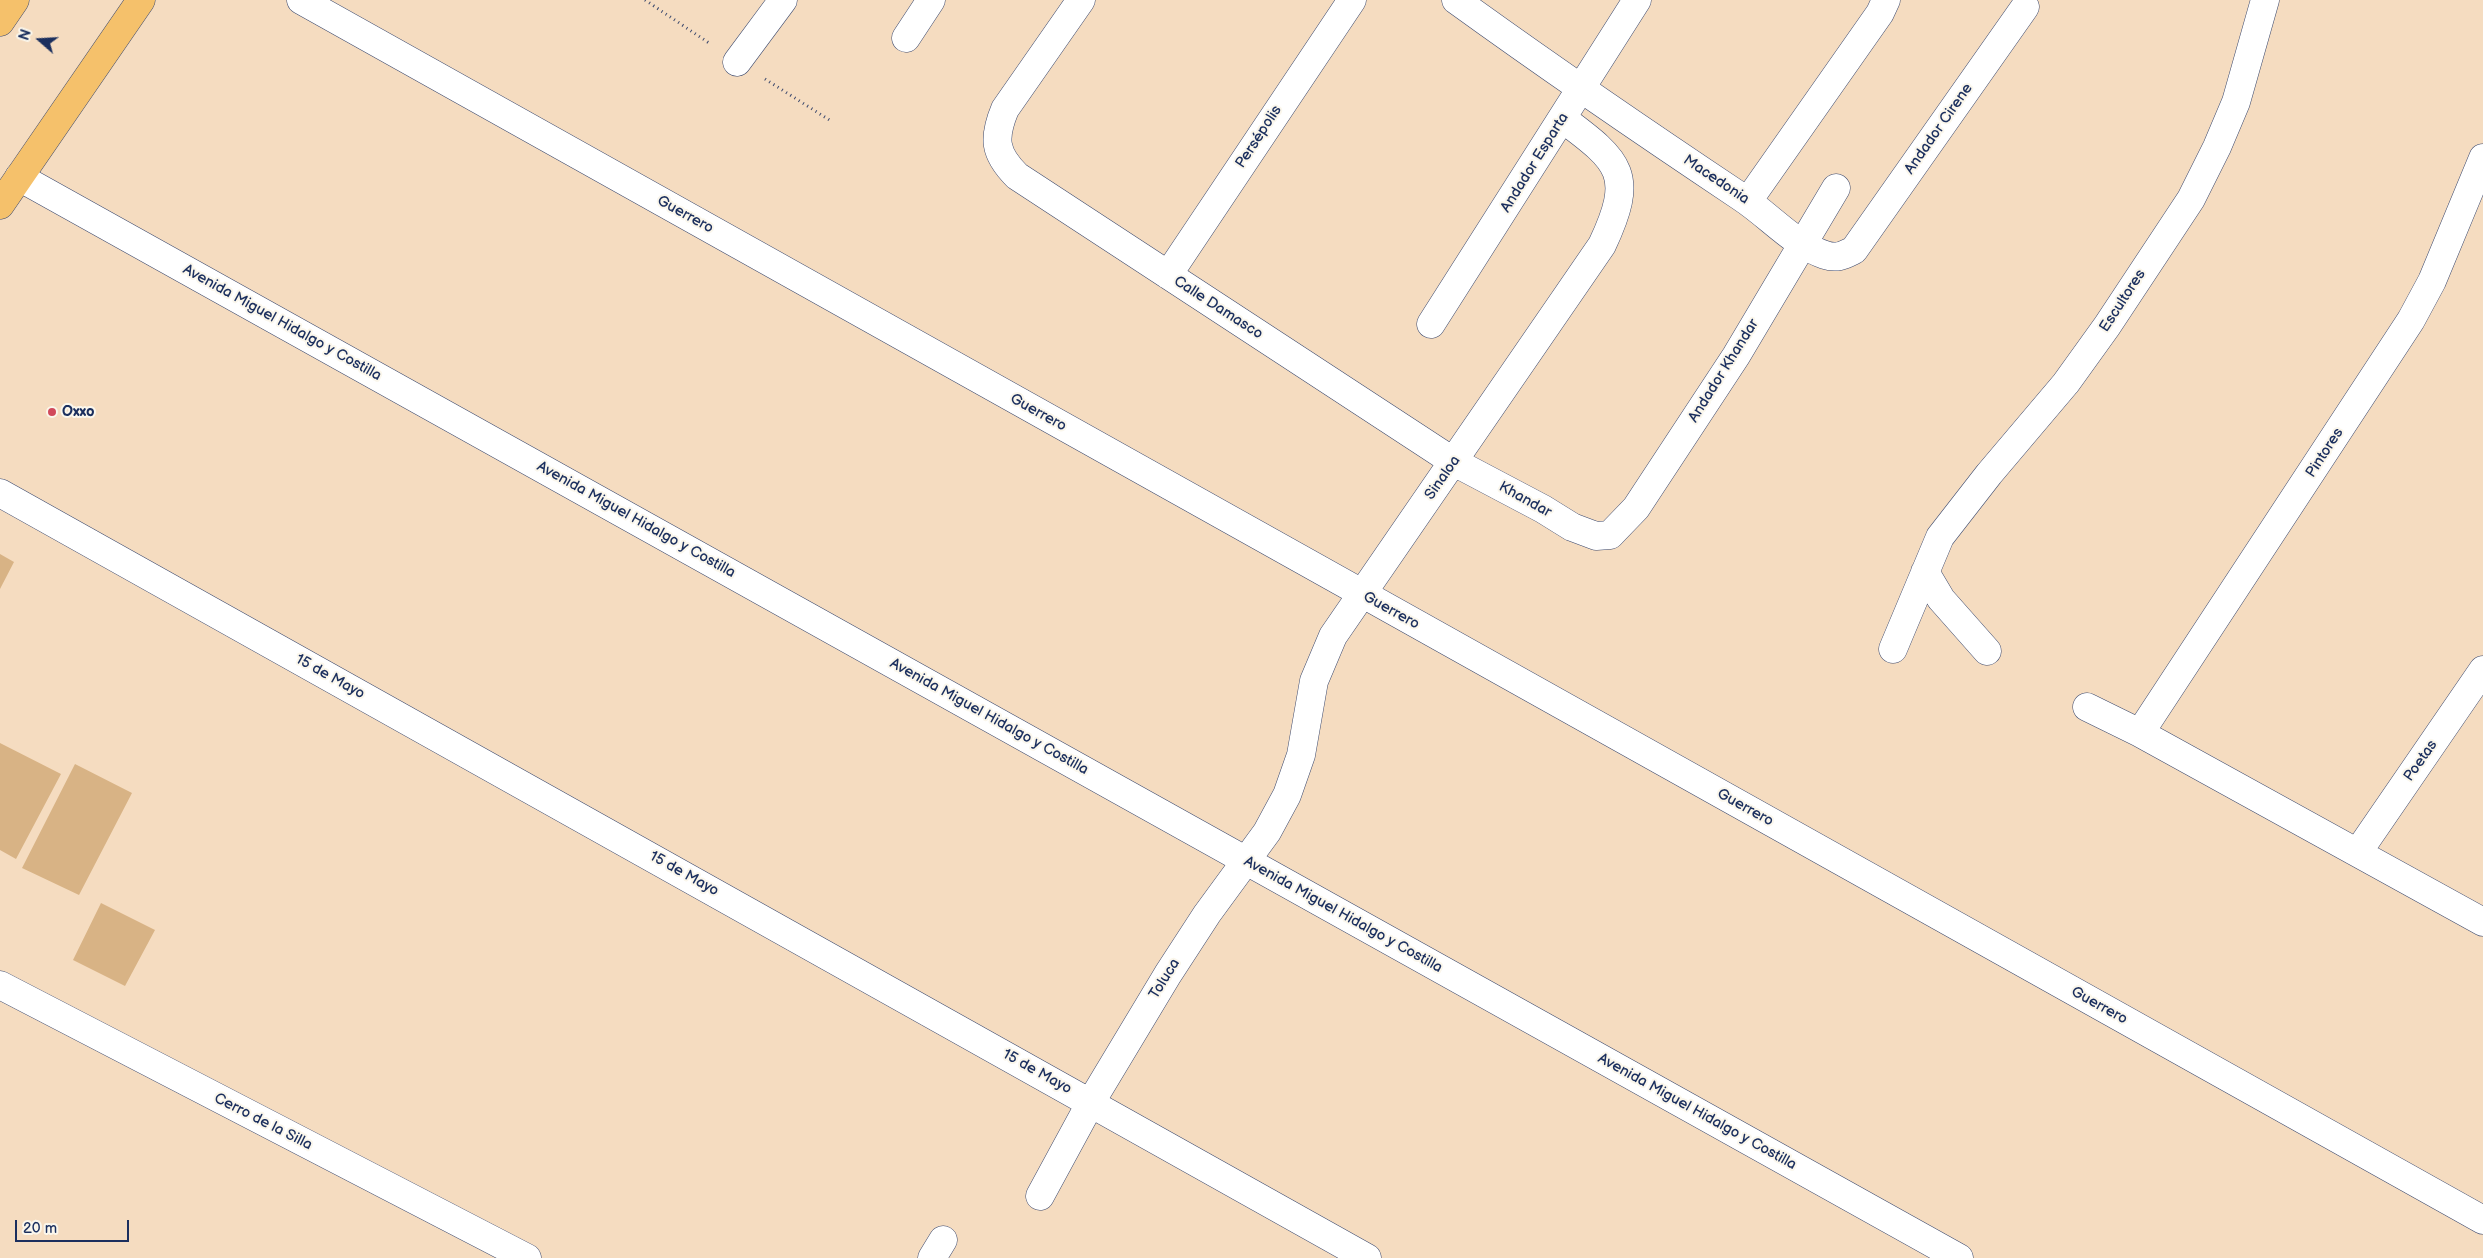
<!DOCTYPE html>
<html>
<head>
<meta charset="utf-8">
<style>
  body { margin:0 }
  #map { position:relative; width:2483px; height:1258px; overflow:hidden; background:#f5dcc0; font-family:"Balsamiq Sans",sans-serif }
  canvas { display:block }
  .north { position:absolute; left:15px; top:15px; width:50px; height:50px; -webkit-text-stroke:4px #fbf7ec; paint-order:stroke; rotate:289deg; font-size:14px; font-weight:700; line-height:20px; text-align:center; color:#1b2f5e }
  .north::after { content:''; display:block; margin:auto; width:18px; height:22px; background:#1b2f5e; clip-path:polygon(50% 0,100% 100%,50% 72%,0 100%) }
  .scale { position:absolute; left:15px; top:1220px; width:114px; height:22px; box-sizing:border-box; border:2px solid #1b2f5e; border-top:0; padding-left:6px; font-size:15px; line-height:18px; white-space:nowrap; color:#1b2f5e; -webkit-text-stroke:4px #fbf7ec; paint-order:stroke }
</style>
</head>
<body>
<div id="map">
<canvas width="2483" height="1258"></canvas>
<div class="north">N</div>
<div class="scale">20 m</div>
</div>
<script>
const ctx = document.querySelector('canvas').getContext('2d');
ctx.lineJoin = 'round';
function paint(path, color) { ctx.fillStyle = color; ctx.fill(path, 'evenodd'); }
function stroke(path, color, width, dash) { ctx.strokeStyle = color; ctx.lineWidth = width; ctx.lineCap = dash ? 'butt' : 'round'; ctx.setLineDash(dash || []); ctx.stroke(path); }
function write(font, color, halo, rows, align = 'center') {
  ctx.font = font + ' "Balsamiq Sans",sans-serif'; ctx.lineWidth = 4; ctx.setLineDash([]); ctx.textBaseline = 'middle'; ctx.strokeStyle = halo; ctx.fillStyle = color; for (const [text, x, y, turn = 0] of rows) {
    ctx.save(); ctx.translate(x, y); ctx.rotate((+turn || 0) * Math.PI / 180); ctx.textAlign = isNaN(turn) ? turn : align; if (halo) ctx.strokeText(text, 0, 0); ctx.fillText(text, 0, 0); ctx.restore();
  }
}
const building = new Path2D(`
  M 0,554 L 14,562 L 0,589 Z
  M 0,743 L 61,774 L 16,859 L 0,850 Z
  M 75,764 L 132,793 L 79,895 L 22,868 Z
  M 101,903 L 155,930 L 125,986 L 73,960 Z`);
const path = new Path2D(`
  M 645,0 L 709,43
  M 765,79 L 831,121`);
const minor = new Path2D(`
  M 301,0 L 2483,1220
  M 1081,0 L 1005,109 C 993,138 994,153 1017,176 L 1454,462 L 1543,509 L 1572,527 L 1596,536 L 1610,535 L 1636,508 L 1736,356 L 1836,188
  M 1456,0 C 1550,68 1645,133 1741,197 C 1770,216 1793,244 1825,255 C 1837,259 1844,255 1854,250 L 2025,7
  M 906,38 L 931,0
  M 737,62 L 783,0
  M 19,177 L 1959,1258
  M 1748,201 L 1880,13 L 1886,0
  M 1168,275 L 1352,0
  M 1431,324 L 1637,0
  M 0,493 L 1367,1258
  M 1925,572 L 1941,599 L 1987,651
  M 1893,649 L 1940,537 L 1989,474 L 2066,383 L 2107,326 L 2191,199 L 2217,147 L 2236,102 L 2265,0
  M 2087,707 L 2140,733 L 2483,922
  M 2140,733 L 2411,320 L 2432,281 L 2483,158
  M 2358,852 L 2483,670
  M 0,985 L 527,1258
  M 1040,1196 L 1091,1102 L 1168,974 L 1207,914 L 1267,832 L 1287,795 L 1301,755 L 1314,681 L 1333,636 L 1602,245 C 1635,175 1621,162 1563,119
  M 932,1258 L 943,1240`);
const major = new Path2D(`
  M 0,22 L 15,0
  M 0,205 L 141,0`);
const markers = [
  [52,412,5,"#d1495b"]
];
const streetNames = [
  ["Andador Cirene",1939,129,-55],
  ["Persépolis",1259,137,-57],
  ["Andador Esparta",1535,163,-58],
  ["Macedonia",1716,180,34],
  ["Guerrero",685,215,29],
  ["Escultores",2123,301,-57],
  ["Calle Damasco",1218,308,33],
  ["Avenida Miguel Hidalgo y Costilla",282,323,29],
  ["Andador Khandar",1724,371,-58],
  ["Guerrero",1038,413,29],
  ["Pintores",2325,453,-57],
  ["Sinaloa",1443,478,-55],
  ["Khandar",1525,500,29],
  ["Avenida Miguel Hidalgo y Costilla",636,520,29],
  ["Guerrero",1391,611,29],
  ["15 de Mayo",330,677,29],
  ["Avenida Miguel Hidalgo y Costilla",989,717,29],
  ["Poetas",2421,761,-55],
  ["Guerrero",1745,808,29],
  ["15 de Mayo",684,874,29],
  ["Avenida Miguel Hidalgo y Costilla",1343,915,29],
  ["Toluca",1165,979,-58],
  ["Guerrero",2099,1006,29],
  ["15 de Mayo",1037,1072,29],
  ["Avenida Miguel Hidalgo y Costilla",1697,1112,29],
  ["Cerro de la Silla",263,1122,27]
];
const poiNames = [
  ["Oxxo",62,412]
];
paint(building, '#d8b385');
stroke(minor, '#3c496d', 29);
stroke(major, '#3c496d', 29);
stroke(path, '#3c496d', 3, [1, 4]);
stroke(minor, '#fff', 28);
stroke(major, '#f5c16b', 28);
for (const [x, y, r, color] of markers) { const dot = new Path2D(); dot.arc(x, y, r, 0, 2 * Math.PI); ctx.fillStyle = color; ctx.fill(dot); stroke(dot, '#fbf7ec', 2); }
write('15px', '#1b2f5e', '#fbf7ec', streetNames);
write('bold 15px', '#1b2f5e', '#fbf7ec', poiNames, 'left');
</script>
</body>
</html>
